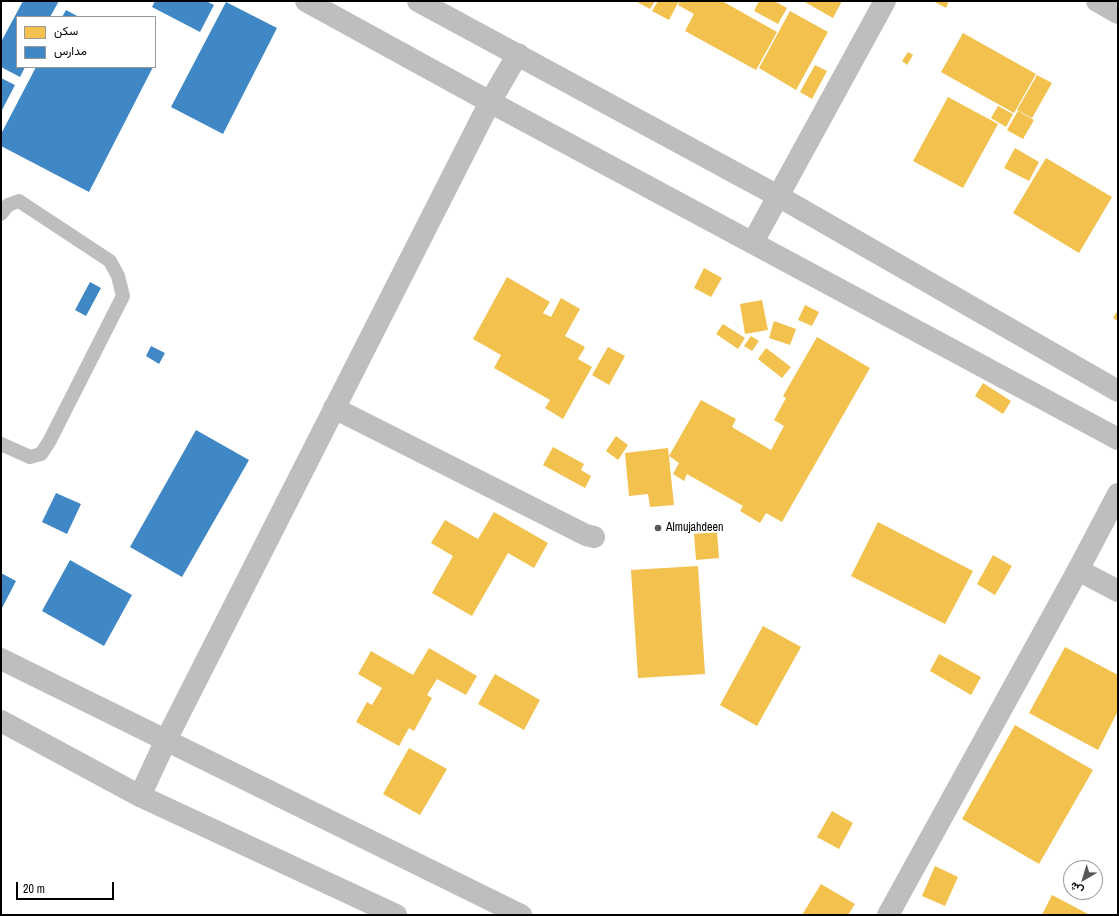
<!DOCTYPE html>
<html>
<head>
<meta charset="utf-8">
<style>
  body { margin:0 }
  #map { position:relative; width:1119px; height:916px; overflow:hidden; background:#fff; font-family:"Archivo Narrow",Vazirmatn,sans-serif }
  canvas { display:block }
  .frame { position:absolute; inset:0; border:2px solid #000; pointer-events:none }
  .legend { position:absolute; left:16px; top:16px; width:140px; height:52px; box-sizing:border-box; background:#fff; border:1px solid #999; margin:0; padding:5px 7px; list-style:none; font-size:12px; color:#000 }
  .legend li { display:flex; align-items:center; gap:8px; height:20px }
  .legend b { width:20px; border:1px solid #999 }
  .north { position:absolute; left:1063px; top:860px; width:40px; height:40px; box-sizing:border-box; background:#fff; border:1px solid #999; border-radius:50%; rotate:218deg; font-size:11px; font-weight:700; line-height:16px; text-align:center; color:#000 }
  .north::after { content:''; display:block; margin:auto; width:14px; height:18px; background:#595959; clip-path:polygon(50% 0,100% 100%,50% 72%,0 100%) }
  .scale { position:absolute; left:16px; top:882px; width:98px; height:18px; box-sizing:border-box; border:2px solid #000; border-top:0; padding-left:5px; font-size:12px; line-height:14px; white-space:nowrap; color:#000; -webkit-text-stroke:3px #fff; paint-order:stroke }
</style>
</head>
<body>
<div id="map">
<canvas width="1119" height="916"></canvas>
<div class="frame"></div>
<ul class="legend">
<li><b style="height:11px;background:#f2c14e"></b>سكن</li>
<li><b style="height:11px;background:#3f88c5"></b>مدارس</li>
</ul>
<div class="north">ش</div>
<div class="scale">20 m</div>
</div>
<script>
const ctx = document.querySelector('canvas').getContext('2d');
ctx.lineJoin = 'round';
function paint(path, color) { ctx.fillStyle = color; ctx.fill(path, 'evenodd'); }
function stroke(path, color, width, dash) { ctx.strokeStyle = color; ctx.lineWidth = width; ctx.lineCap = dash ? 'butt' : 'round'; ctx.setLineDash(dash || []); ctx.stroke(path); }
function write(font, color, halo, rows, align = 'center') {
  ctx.font = font + ' "Archivo Narrow",sans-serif'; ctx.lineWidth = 4; ctx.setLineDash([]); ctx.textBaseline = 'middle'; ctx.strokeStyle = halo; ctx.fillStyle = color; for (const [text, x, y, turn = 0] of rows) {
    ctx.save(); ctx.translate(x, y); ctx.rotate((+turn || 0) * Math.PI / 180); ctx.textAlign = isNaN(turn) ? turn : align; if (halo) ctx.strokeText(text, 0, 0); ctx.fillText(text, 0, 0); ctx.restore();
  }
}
const homes = new Path2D(`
  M 635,1 L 655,1 L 650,9 Z
  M 658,1 L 679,1 L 669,20 L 652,11 Z
  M 680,1 L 722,1 L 777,32 L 756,70 L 685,31 L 694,14 L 678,5 Z
  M 759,1 L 774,1 L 787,8 L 778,24 L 754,11 Z
  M 803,1 L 842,1 L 833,18 Z
  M 933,1 L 949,1 L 946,8 Z
  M 790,11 L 828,32 L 796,90 L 759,68 Z
  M 963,33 L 1036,74 L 1014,113 L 941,72 Z
  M 908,52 L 913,55 L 907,65 L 902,61 Z
  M 815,65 L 827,71 L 812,99 L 800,92 Z
  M 1037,75 L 1052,83 L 1032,118 L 1017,110 Z
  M 948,97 L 998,124 L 963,188 L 913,161 Z
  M 998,106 L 1013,114 L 1006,127 L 991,118 Z
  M 1018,111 L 1034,120 L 1023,139 L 1007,130 Z
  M 1015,148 L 1039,162 L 1029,181 L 1004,168 Z
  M 1046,158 L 1112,197 L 1079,253 L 1013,213 Z
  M 704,268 L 722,278 L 711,297 L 694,288 Z
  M 507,277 L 550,302 L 543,313 L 551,317 L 561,298 L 580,309 L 565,336 L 585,347 L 578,359 L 592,367 L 563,419 L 545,408 L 550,400 L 494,368 L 501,355 L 473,339 Z
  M 762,300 L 768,330 L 745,334 L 740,304 Z
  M 805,305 L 819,312 L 812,326 L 798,320 Z
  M 1118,310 L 1118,321 L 1113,318 Z
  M 774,321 L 796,329 L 790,345 L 769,338 Z
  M 723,324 L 745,338 L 738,349 L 716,334 Z
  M 751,336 L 759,341 L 752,351 L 744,346 Z
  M 817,337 L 870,368 L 782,522 L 766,513 L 760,523 L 740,511 L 743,506 L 687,474 L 684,481 L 673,474 L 679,463 L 669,456 L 701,400 L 736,419 L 732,427 L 771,450 L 784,426 L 774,420 L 786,398 L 783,396 Z
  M 608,347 L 625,356 L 609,385 L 592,375 Z
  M 766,348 L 791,367 L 782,378 L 758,359 Z
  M 983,383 L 1011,401 L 1003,414 L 975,396 Z
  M 616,436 L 628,445 L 618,460 L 606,451 Z
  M 553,447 L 584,464 L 581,470 L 591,476 L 585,488 L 543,465 Z
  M 668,448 L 674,505 L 650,507 L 648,494 L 629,496 L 625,453 Z
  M 494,512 L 548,543 L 534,568 L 508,553 L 472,616 L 432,593 L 453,556 L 431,543 L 445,520 L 478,539 Z
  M 878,522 L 973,571 L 945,624 L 851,576 Z
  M 717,532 L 719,558 L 696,560 L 694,534 Z
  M 993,555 L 1012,566 L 995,595 L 977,584 Z
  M 698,566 L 705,674 L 638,678 L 631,570 Z
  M 763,626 L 801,647 L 757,726 L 720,705 Z
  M 1065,647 L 1118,675 L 1118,711 L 1098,750 L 1029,713 Z
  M 429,648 L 477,676 L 466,695 L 437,679 L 427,695 L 432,698 L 414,731 L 409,728 L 399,746 L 356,722 L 367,702 L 372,705 L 382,688 L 358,674 L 371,651 L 413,675 Z
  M 939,654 L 981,677 L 971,695 L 930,671 Z
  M 495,674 L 540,700 L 524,730 L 478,704 Z
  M 1015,725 L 1093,770 L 1039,864 L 962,819 Z
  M 409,748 L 447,769 L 420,815 L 383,794 Z
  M 832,811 L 853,823 L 839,849 L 817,837 Z
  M 935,866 L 958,877 L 945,906 L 922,896 Z
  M 821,884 L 855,904 L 848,915 L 802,915 Z
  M 1052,895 L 1090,915 L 1042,915 Z`);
const schools = new Path2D(`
  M 23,1 L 59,1 L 50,17 L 17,17 L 17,67 L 25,67 L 20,77 L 1,67 L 1,42 Z
  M 155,1 L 206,1 L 214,5 L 200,32 L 152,7 Z
  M 226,2 L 277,28 L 223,134 L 171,107 Z
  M 66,10 L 79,17 L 62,17 Z
  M 36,67 L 153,67 L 89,192 L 1,146 L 1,134 Z
  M 1,78 L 15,85 L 1,112 Z
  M 90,282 L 101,288 L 86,316 L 75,310 Z
  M 151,346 L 165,353 L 159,364 L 146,356 Z
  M 196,430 L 249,460 L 182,577 L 130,547 Z
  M 56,493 L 81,504 L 67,534 L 42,522 Z
  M 70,560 L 132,595 L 104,646 L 42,611 Z
  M 1,573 L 16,581 L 2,608 L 1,607 Z`);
const service = new Path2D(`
  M 1,214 L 8,205 L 19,201 L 110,261 L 118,276 L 123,296 L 49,442 L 41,454 L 30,457 L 1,444`);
const minor = new Path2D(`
  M 1097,1 L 1118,13
  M 753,242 L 885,1
  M 334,408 L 586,535 L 594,537
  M 1078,570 L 1118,591
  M 140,796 L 166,740 L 490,102 L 518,54`);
const tertiary = new Path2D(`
  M 306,1 L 490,102 L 1118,439
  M 418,1 L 778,196 L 1118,391
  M 1,659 L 521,915
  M 1,721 L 140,796 L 396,915
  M 888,915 L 1078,570 L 1118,494`);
const markers = [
  [658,528,4,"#595959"]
];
const poiNames = [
  ["Almujahdeen",666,528]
];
paint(homes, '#f2c14e');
paint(schools, '#3f88c5');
stroke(service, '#bebebe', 14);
stroke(minor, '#bebebe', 22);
stroke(tertiary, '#bebebe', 22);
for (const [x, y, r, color] of markers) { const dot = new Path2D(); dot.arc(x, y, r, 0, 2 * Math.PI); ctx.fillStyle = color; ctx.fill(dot); stroke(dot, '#fff', 1.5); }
write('12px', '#000', '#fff', poiNames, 'left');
</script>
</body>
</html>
